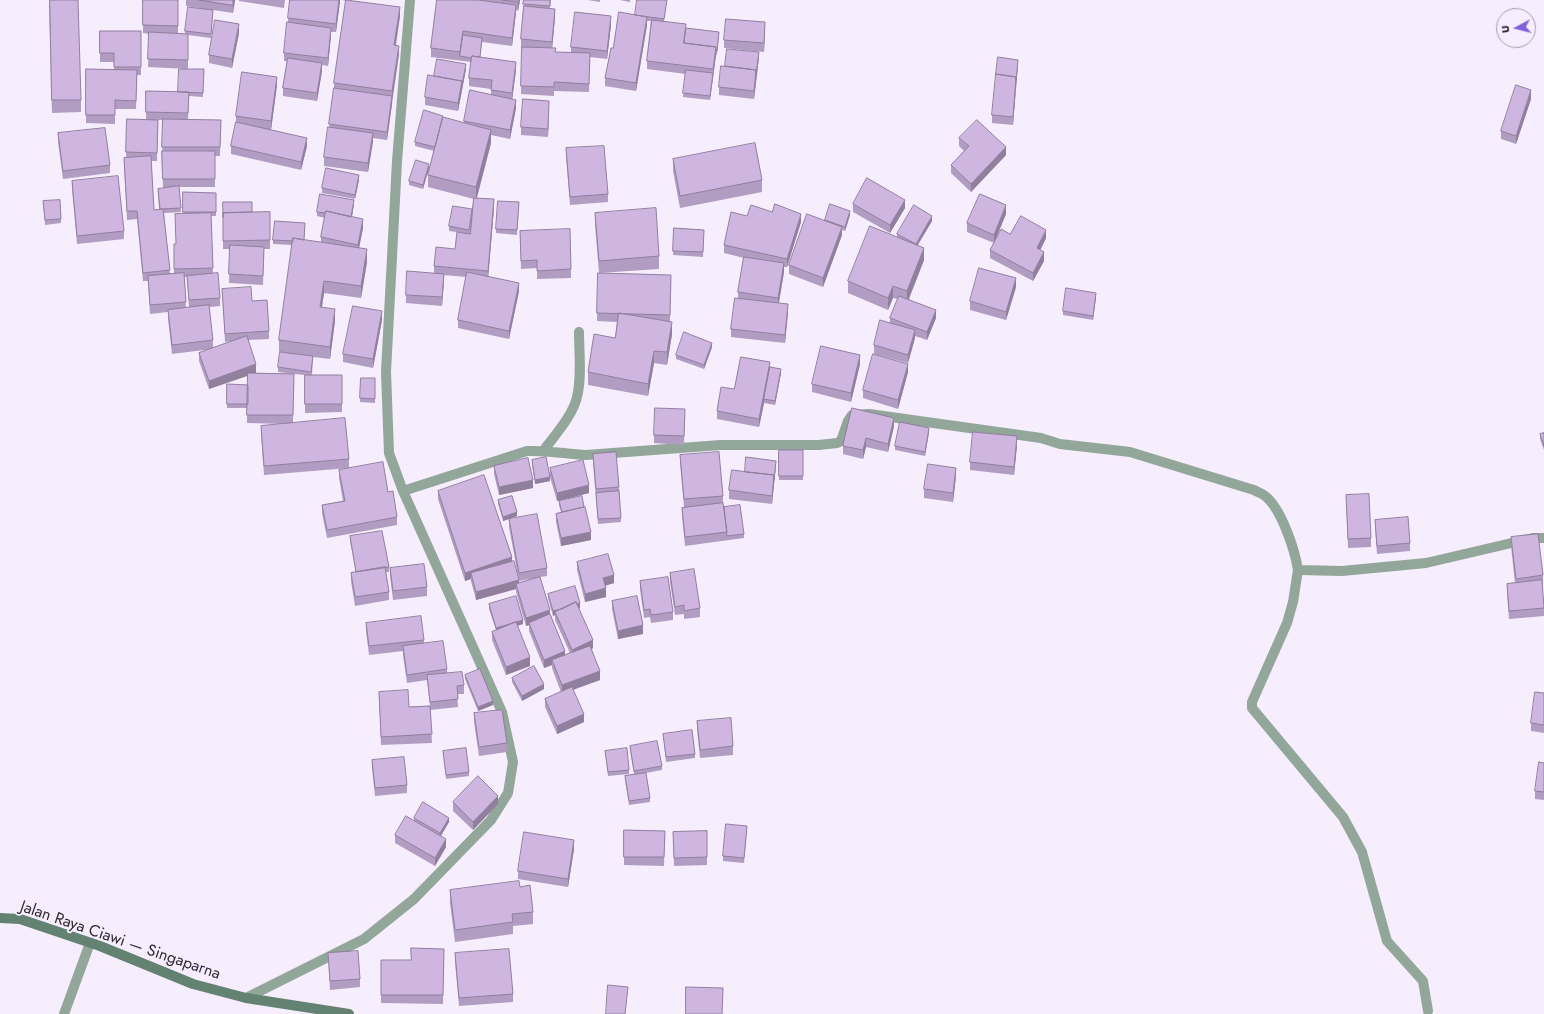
<!DOCTYPE html>
<html>
<head>
<meta charset="utf-8">
<style>
  body { margin:0 }
  #map { position:relative; width:1544px; height:1014px; overflow:hidden; background:#f6edfd; font-family:Jost,sans-serif }
  canvas { display:block }
  .north { position:absolute; left:1496px; top:8px; width:40px; height:40px; box-sizing:border-box; background:#f6edfd; border:1px solid #a69fac; border-radius:50%; rotate:263deg; font-size:11px; font-weight:700; line-height:16px; text-align:center; color:#2f2933 }
  .north::after { content:''; display:block; margin:auto; width:14px; height:18px; background:#8160db; clip-path:polygon(50% 0,100% 100%,50% 72%,0 100%) }
</style>
</head>
<body>
<div id="map">
<canvas width="1544" height="1014"></canvas>
<div class="north">U</div>
</div>
<script>
const ctx = document.querySelector('canvas').getContext('2d');
ctx.lineJoin = 'round';
function stroke(path, color, width, dash) { ctx.strokeStyle = color; ctx.lineWidth = width; ctx.lineCap = dash ? 'butt' : 'round'; ctx.setLineDash(dash || []); ctx.stroke(path); }
function paint(path, color) { ctx.fillStyle = color; ctx.fill(path, 'evenodd'); }
function write(font, color, halo, rows, align = 'center') {
  ctx.font = font + ' Jost,sans-serif'; ctx.lineWidth = 3.5; ctx.setLineDash([]); ctx.textBaseline = 'middle'; ctx.strokeStyle = halo; ctx.fillStyle = color; for (const [text, x, y, turn = 0] of rows) {
    ctx.save(); ctx.translate(x, y); ctx.rotate((+turn || 0) * Math.PI / 180); ctx.textAlign = isNaN(turn) ? turn : align; if (halo) ctx.strokeText(text, 0, 0); ctx.fillText(text, 0, 0); ctx.restore();
  }
}
const lane = new Path2D(`
  M 1298,570 L 1293,602 L 1287,623 L 1252,702 L 1252,708 L 1343,817 L 1362,852 L 1387,941 L 1423,981 L 1428,1011`);
const street = new Path2D(`
  M 544,450 C 555,435 573,415 577,397 C 582,377 579,353 579,332
  M 403,491 L 527,451 C 547,450 566,454 586,455 L 721,445 L 819,445 L 837,443 L 841,441 L 848,421 L 852,415 L 869,414 L 1041,438 L 1060,444 L 1130,452 L 1254,490 C 1257,492 1262,493 1265,496 C 1281,508 1295,550 1298,570 L 1342,571 L 1426,563 L 1533,538 L 1544,538
  M 246,998 L 364,939 L 414,899 L 491,820 L 508,793 L 513,762 L 502,712 L 403,491 L 389,453 L 386,372 L 397,161 L 410,0
  M 64,1014 L 90,943`);
const secondary = new Path2D(`
  M 0,918 L 20,919 L 100,946 L 193,984 L 246,998 L 349,1014`);
const wall = new Path2D(`
  M 49,0 L 81,100 L 81,112 L 52,113 Z
  M 143,0 L 178,0 L 178,33 L 185,34 L 185,31 L 199,8 L 186,6 L 186,0 L 235,0 L 233,13 L 213,10 L 211,38 L 188,35 L 188,69 L 148,67 L 149,34 L 143,33 Z
  M 239,0 L 285,0 L 284,8 L 239,1 Z
  M 340,0 L 336,32 L 331,32 L 328,66 L 322,65 L 322,71 L 317,101 L 283,96 L 283,88 L 287,61 L 284,61 L 284,53 L 288,22 L 288,18 Z
  M 342,0 L 347,0 L 400,16 L 396,45 L 399,54 L 387,140 L 373,138 L 368,172 L 324,166 L 324,157 L 329,128 L 334,88 L 334,83 L 346,1 Z
  M 437,0 L 520,0 L 518,11 L 516,10 L 512,46 L 482,42 L 480,57 L 516,70 L 512,99 L 516,108 L 510,139 L 491,135 L 491,143 L 477,198 L 494,208 L 488,277 L 519,291 L 509,339 L 458,328 L 458,320 L 466,277 L 444,275 L 442,306 L 406,303 L 406,295 L 434,273 L 434,266 L 455,249 L 464,233 L 449,231 L 449,226 L 472,209 L 474,199 L 428,187 L 428,175 L 434,151 L 415,146 L 415,142 L 443,118 L 464,123 L 464,121 L 491,95 L 491,89 L 469,86 L 469,78 L 471,62 L 431,57 L 431,48 Z
  M 524,0 L 551,0 L 550,8 L 555,17 L 552,48 L 556,52 L 571,53 L 571,47 L 611,25 L 607,59 L 590,57 L 589,92 L 554,91 L 554,96 L 521,94 L 522,48 L 521,47 L 521,39 Z
  M 588,0 L 600,0 L 600,2 Z
  M 620,0 L 630,0 L 630,2 Z
  M 667,0 L 664,21 L 686,28 L 719,36 L 717,55 L 716,55 L 710,100 L 683,97 L 686,74 L 647,69 L 647,61 L 651,21 L 647,21 L 647,25 L 636,91 L 605,86 L 605,78 L 613,48 L 635,15 Z
  M 765,30 L 764,52 L 724,48 L 724,40 Z
  M 100,31 L 141,31 L 141,75 L 137,75 L 136,109 L 115,109 L 115,124 L 86,123 L 86,69 L 114,70 L 114,62 L 100,62 Z
  M 239,33 L 232,68 L 209,63 L 209,55 Z
  M 759,57 L 754,99 L 719,95 L 719,87 L 725,66 Z
  M 1018,64 L 1013,125 L 992,123 L 992,115 Z
  M 204,69 L 203,97 L 189,96 L 188,120 L 221,120 L 220,156 L 215,156 L 215,187 L 179,187 L 181,212 L 164,213 L 170,274 L 174,274 L 174,244 L 176,244 L 183,214 L 183,192 L 216,193 L 216,216 L 211,216 L 213,274 L 220,298 L 220,306 L 209,307 L 213,340 L 213,348 L 233,341 L 225,342 L 222,289 L 252,301 L 269,331 L 269,339 L 248,340 L 256,373 L 255,373 L 293,374 L 278,372 L 278,367 L 287,353 L 279,352 L 279,340 L 292,245 L 273,244 L 273,240 L 305,227 L 304,240 L 321,243 L 321,237 L 325,218 L 317,216 L 317,212 L 354,204 L 352,217 L 363,228 L 359,248 L 367,262 L 361,298 L 324,293 L 322,307 L 335,321 L 330,359 L 313,357 L 312,375 L 342,375 L 342,412 L 305,413 L 305,375 L 294,374 L 293,423 L 349,459 L 349,468 L 264,475 L 261,434 L 261,426 L 286,424 L 247,423 L 247,408 L 227,408 L 227,384 L 248,385 L 248,375 L 209,389 L 199,361 L 199,353 L 212,349 L 172,354 L 168,319 L 168,312 L 150,314 L 148,281 L 143,281 L 137,219 L 127,220 L 124,166 L 124,158 L 126,158 L 127,119 L 146,120 L 146,91 L 178,92 ZM 158,120 L 163,120 L 162,160 L 163,188 L 169,188 L 158,189 L 159,209 L 154,210 L 151,161 L 157,161 ZM 184,277 L 187,277 L 189,308 L 186,308 Z
  M 466,69 L 458,111 L 425,105 L 425,97 L 434,76 Z
  M 277,85 L 271,130 L 307,146 L 301,170 L 231,154 L 231,146 L 236,125 L 236,116 Z
  M 1531,99 L 1516,144 L 1501,139 L 1501,131 Z
  M 549,109 L 548,137 L 521,135 L 521,127 Z
  M 58,133 L 110,165 L 110,173 L 63,179 L 58,142 Z
  M 959,138 L 1006,155 L 971,192 L 951,173 L 951,165 L 964,151 L 959,146 Z
  M 566,148 L 608,194 L 608,202 L 570,205 L 566,157 Z
  M 673,159 L 762,180 L 762,192 L 680,208 L 673,171 Z
  M 429,168 L 423,189 L 409,185 L 409,181 Z
  M 359,180 L 355,199 L 322,193 L 322,188 Z
  M 72,181 L 124,231 L 124,239 L 77,244 L 72,189 Z
  M 60,200 L 61,223 L 45,225 L 43,201 Z
  M 519,202 L 517,235 L 496,233 L 496,229 Z
  M 853,204 L 905,208 L 890,233 L 853,212 Z
  M 252,212 L 270,212 L 270,249 L 264,249 L 263,285 L 229,283 L 230,249 L 223,249 L 223,221 Z
  M 595,213 L 659,256 L 659,269 L 599,273 L 595,225 Z
  M 1006,214 L 994,243 L 967,232 L 967,223 Z
  M 850,215 L 845,231 L 842,230 L 842,235 L 823,287 L 789,274 L 789,265 L 825,220 Z
  M 747,216 L 801,222 L 787,267 L 784,267 L 784,272 L 779,303 L 788,312 L 785,343 L 731,337 L 731,329 L 738,298 L 738,292 L 744,258 L 724,253 L 724,245 Z
  M 932,221 L 918,245 L 924,260 L 909,299 L 936,318 L 927,340 L 915,336 L 915,338 L 908,363 L 874,354 L 874,345 L 890,323 L 890,318 L 898,299 L 893,298 L 888,310 L 848,293 L 848,281 L 897,237 L 897,234 Z
  M 674,228 L 704,230 L 703,257 L 673,255 Z
  M 520,231 L 571,269 L 571,278 L 537,279 L 537,268 L 521,269 Z
  M 1010,234 L 1046,238 L 1040,250 L 1044,261 L 1033,281 L 990,258 L 990,250 Z
  M 598,273 L 671,275 L 670,321 L 672,334 L 667,365 L 654,363 L 648,396 L 588,385 L 588,372 L 615,338 L 617,322 L 597,321 Z
  M 1016,287 L 1006,320 L 970,310 L 970,301 Z
  M 1096,297 L 1093,320 L 1063,315 L 1063,311 Z
  M 382,320 L 373,368 L 343,362 L 343,354 Z
  M 712,347 L 704,369 L 676,359 L 676,355 Z
  M 860,364 L 851,402 L 812,392 L 812,384 Z
  M 770,367 L 781,373 L 775,405 L 764,403 L 759,427 L 717,419 L 717,411 L 734,389 Z
  M 908,372 L 898,409 L 863,398 L 863,390 Z
  M 361,378 L 375,378 L 375,403 L 360,402 Z
  M 685,418 L 684,445 L 654,443 L 654,435 Z
  M 894,426 L 888,452 L 866,447 L 863,459 L 843,454 L 843,446 Z
  M 929,432 L 925,456 L 895,450 L 895,446 Z
  M 1544,433 L 1544,450 L 1540,439 L 1540,434 Z
  M 1017,445 L 1014,475 L 970,470 L 970,462 Z
  M 779,450 L 803,450 L 803,480 L 779,480 Z
  M 593,454 L 619,487 L 621,522 L 598,524 L 593,463 Z
  M 680,455 L 723,496 L 723,503 L 724,507 L 744,534 L 744,538 L 685,546 L 682,516 L 682,508 L 684,507 L 680,463 Z
  M 532,460 L 550,476 L 550,468 L 589,493 L 562,500 L 591,540 L 561,546 L 556,522 L 556,514 L 561,512 L 559,505 L 559,501 L 557,501 L 550,477 L 550,481 L 535,484 L 532,465 Z
  M 776,465 L 772,504 L 729,499 L 729,490 L 745,472 Z
  M 494,466 L 533,488 L 499,495 L 494,474 Z
  M 339,470 L 388,492 L 397,517 L 397,525 L 327,538 L 322,513 L 322,505 L 343,501 L 339,478 Z
  M 956,476 L 953,502 L 924,498 L 924,489 Z
  M 438,491 L 512,562 L 519,583 L 535,578 L 519,581 L 509,527 L 509,519 L 503,521 L 498,504 L 498,500 L 517,516 L 511,518 L 547,568 L 547,576 L 540,577 L 550,615 L 565,655 L 570,653 L 555,620 L 555,615 L 553,616 L 548,598 L 548,594 L 580,608 L 579,608 L 593,648 L 592,649 L 600,680 L 573,689 L 584,722 L 557,734 L 545,707 L 545,699 L 561,692 L 552,668 L 552,665 L 544,668 L 529,631 L 529,625 L 526,626 L 516,592 L 516,589 L 476,600 L 471,581 L 471,579 L 465,581 L 438,499 Z
  M 1346,495 L 1371,538 L 1371,547 L 1348,548 Z
  M 1375,520 L 1410,543 L 1410,551 L 1377,554 L 1375,528 Z
  M 350,536 L 389,567 L 389,572 L 386,572 L 389,592 L 389,600 L 355,606 L 351,581 L 351,573 L 356,572 L 350,541 Z
  M 1511,537 L 1543,575 L 1543,584 L 1542,584 L 1544,605 L 1544,616 L 1509,619 L 1507,592 L 1507,584 L 1515,583 L 1511,546 Z
  M 577,562 L 614,583 L 605,586 L 606,597 L 585,602 L 577,570 Z
  M 390,568 L 427,587 L 427,596 L 393,600 L 390,576 Z
  M 670,573 L 700,608 L 700,617 L 684,619 L 684,614 L 675,615 L 670,582 Z
  M 640,581 L 673,612 L 673,620 L 651,623 L 650,617 L 644,618 L 640,589 Z
  M 612,601 L 643,634 L 618,639 L 612,609 Z
  M 489,604 L 523,624 L 517,626 L 530,666 L 506,675 L 492,640 L 492,632 L 496,630 L 489,609 Z
  M 366,623 L 424,640 L 424,643 L 447,669 L 447,673 L 464,685 L 464,694 L 457,694 L 458,707 L 430,710 L 432,743 L 381,745 L 379,692 L 409,707 L 430,706 L 427,680 L 407,683 L 403,655 L 403,651 L 369,655 L 366,631 Z
  M 465,675 L 493,705 L 478,711 L 465,679 Z
  M 512,678 L 544,689 L 522,701 L 512,682 Z
  M 1544,693 L 1544,733 L 1531,731 L 1531,723 Z
  M 474,713 L 507,743 L 507,752 L 479,756 L 474,722 Z
  M 697,721 L 733,746 L 733,755 L 700,758 L 697,729 Z
  M 663,734 L 695,754 L 695,758 L 666,762 Z
  M 630,746 L 662,766 L 662,770 L 646,773 L 650,798 L 650,802 L 629,805 L 625,780 L 625,776 L 634,774 L 630,750 Z
  M 443,751 L 469,772 L 469,776 L 446,779 Z
  M 605,751 L 629,770 L 629,774 L 608,776 Z
  M 372,760 L 407,785 L 407,793 L 375,796 L 372,768 Z
  M 1544,763 L 1544,800 L 1535,799 L 1535,791 Z
  M 453,802 L 498,804 L 473,830 L 453,811 Z
  M 414,818 L 449,822 L 441,836 L 446,847 L 435,866 L 395,843 L 395,835 L 414,821 Z
  M 624,830 L 665,831 L 664,866 L 624,865 Z
  M 747,830 L 744,863 L 723,861 L 723,856 Z
  M 707,831 L 707,865 L 674,866 L 673,832 Z
  M 574,849 L 568,887 L 518,879 L 518,871 Z
  M 520,887 L 533,912 L 533,924 L 513,926 L 513,934 L 455,942 L 450,903 L 450,890 Z
  M 444,949 L 443,1004 L 381,1003 L 381,960 L 411,960 Z
  M 328,953 L 360,979 L 360,987 L 330,990 Z
  M 455,953 L 513,994 L 513,1002 L 459,1006 L 455,962 Z`);
const shadedWall = new Path2D(`
  M 233,0 L 235,0 L 233,13 Z
  M 339,0 L 340,0 L 340,2 L 336,32 L 336,24 Z
  M 519,0 L 520,0 L 518,11 L 518,2 Z
  M 516,5 L 516,13 L 512,46 L 512,38 Z
  M 400,7 L 400,16 L 394,54 L 394,45 Z
  M 555,9 L 555,17 L 552,50 L 552,42 Z
  M 611,16 L 611,25 L 607,59 L 607,51 Z
  M 647,17 L 647,25 L 636,91 L 636,83 Z
  M 765,22 L 765,30 L 764,52 L 764,43 Z
  M 239,24 L 239,33 L 232,68 L 232,59 Z
  M 331,28 L 331,36 L 328,66 L 328,58 Z
  M 399,46 L 399,54 L 392,100 L 392,91 Z
  M 716,47 L 716,55 L 710,100 L 710,96 L 713,73 Z
  M 759,52 L 759,57 L 754,99 L 754,91 Z
  M 1018,60 L 1018,64 L 1013,125 L 1013,117 Z
  M 516,62 L 516,70 L 512,101 L 512,93 Z
  M 322,63 L 322,71 L 317,101 L 317,93 Z
  M 466,64 L 466,69 L 458,111 L 458,103 L 462,81 Z
  M 277,77 L 277,85 L 271,130 L 271,121 Z
  M 1531,90 L 1531,99 L 1516,144 L 1516,136 Z
  M 392,96 L 392,104 L 387,140 L 387,132 Z
  M 516,100 L 516,108 L 510,139 L 510,130 Z
  M 549,101 L 549,109 L 548,137 L 548,129 Z
  M 491,130 L 491,143 L 476,200 L 476,187 Z
  M 373,133 L 373,142 L 368,172 L 368,163 Z
  M 307,138 L 307,146 L 301,170 L 301,162 Z
  M 1006,147 L 1006,155 L 971,192 L 971,184 Z
  M 429,164 L 429,168 L 423,189 L 423,185 Z
  M 359,175 L 359,180 L 355,199 L 355,195 Z
  M 494,199 L 494,208 L 488,280 L 488,271 Z
  M 354,200 L 354,204 L 351,222 L 351,218 Z
  M 905,200 L 905,208 L 890,233 L 890,225 Z
  M 1006,205 L 1006,214 L 994,243 L 994,235 Z
  M 850,211 L 850,215 L 845,231 L 845,227 Z
  M 801,214 L 801,222 L 787,267 L 787,259 Z
  M 932,216 L 932,221 L 915,249 L 915,244 Z
  M 363,219 L 363,228 L 358,253 L 358,245 Z
  M 842,227 L 842,235 L 823,287 L 823,278 Z
  M 1046,230 L 1046,238 L 1037,257 L 1037,248 Z
  M 924,248 L 924,260 L 907,303 L 907,291 Z
  M 367,249 L 367,262 L 361,298 L 361,286 Z
  M 1044,252 L 1044,261 L 1033,281 L 1033,273 Z
  M 784,263 L 784,272 L 778,307 L 778,298 Z
  M 444,274 L 444,282 L 442,306 L 442,297 Z
  M 1016,278 L 1016,287 L 1006,320 L 1006,312 Z
  M 324,281 L 324,293 L 320,319 L 320,307 Z
  M 519,283 L 519,291 L 509,339 L 509,331 Z
  M 893,286 L 893,298 L 888,310 L 888,298 Z
  M 1096,293 L 1096,297 L 1093,320 L 1093,316 Z
  M 788,304 L 788,312 L 785,343 L 785,335 Z
  M 335,309 L 335,321 L 330,359 L 330,347 Z
  M 936,310 L 936,318 L 927,340 L 927,332 Z
  M 382,311 L 382,320 L 373,368 L 373,359 Z
  M 672,322 L 672,334 L 667,365 L 667,352 Z
  M 915,330 L 915,338 L 908,363 L 908,355 Z
  M 712,343 L 712,347 L 704,369 L 704,365 Z
  M 654,351 L 654,363 L 648,396 L 648,384 Z
  M 860,355 L 860,364 L 851,402 L 851,393 Z
  M 770,362 L 770,371 L 764,399 L 764,403 L 759,427 L 759,419 Z
  M 256,364 L 256,373 L 209,389 L 209,381 Z
  M 908,364 L 908,372 L 898,409 L 898,400 Z
  M 781,369 L 781,373 L 775,405 L 775,401 Z
  M 894,418 L 894,426 L 888,452 L 888,444 Z
  M 929,428 L 929,432 L 925,456 L 925,452 Z
  M 1017,436 L 1017,445 L 1014,475 L 1014,467 Z
  M 866,438 L 866,447 L 863,459 L 863,450 Z
  M 776,461 L 776,465 L 772,504 L 772,496 Z
  M 956,468 L 956,476 L 953,502 L 953,493 Z
  M 550,477 L 550,481 L 535,484 L 535,480 Z
  M 533,480 L 533,488 L 499,495 L 499,487 Z
  M 589,485 L 589,493 L 557,501 L 557,493 Z
  M 517,512 L 517,516 L 503,521 L 503,517 Z
  M 591,532 L 591,540 L 561,546 L 561,538 Z
  M 512,557 L 512,565 L 471,573 L 471,579 L 465,581 L 465,573 Z
  M 614,575 L 614,583 L 603,586 L 603,578 Z
  M 519,580 L 519,588 L 516,584 L 516,589 L 476,600 L 476,592 Z
  M 606,588 L 606,597 L 585,602 L 585,594 Z
  M 580,603 L 580,608 L 556,615 L 555,612 L 555,615 L 553,616 L 553,611 Z
  M 550,610 L 550,618 L 529,623 L 529,625 L 526,626 L 526,618 Z
  M 523,620 L 523,624 L 496,632 L 496,628 Z
  M 643,625 L 643,634 L 618,639 L 618,631 Z
  M 593,640 L 593,648 L 572,658 L 572,650 Z
  M 565,651 L 565,660 L 552,660 L 552,665 L 544,668 L 544,660 Z
  M 530,657 L 530,666 L 506,675 L 506,667 Z
  M 600,671 L 600,680 L 562,694 L 562,685 Z
  M 544,684 L 544,689 L 522,701 L 522,696 Z
  M 493,701 L 493,705 L 478,711 L 478,707 Z
  M 584,714 L 584,722 L 557,734 L 557,726 Z
  M 498,796 L 498,804 L 473,830 L 473,822 Z
  M 449,818 L 449,822 L 440,837 L 440,833 Z
  M 446,839 L 446,847 L 435,866 L 435,858 Z
  M 574,840 L 574,849 L 568,887 L 568,879 Z`);
const building = new Path2D(`
  M 50,0 L 78,0 L 81,100 L 52,100 Z
  M 143,0 L 178,0 L 178,26 L 143,25 Z
  M 199,0 L 233,0 L 233,5 Z
  M 290,0 L 339,0 L 336,24 L 288,18 Z
  M 346,0 L 400,7 L 394,45 L 399,46 L 392,91 L 334,83 Z
  M 437,0 L 478,0 L 516,5 L 512,38 L 463,31 L 460,52 L 431,48 Z
  M 503,0 L 519,0 L 518,2 Z
  M 524,0 L 550,0 L 550,6 L 523,4 Z
  M 637,0 L 667,0 L 664,19 L 635,15 Z
  M 524,6 L 555,9 L 552,42 L 521,39 Z
  M 188,7 L 213,10 L 211,34 L 185,31 Z
  M 575,12 L 611,16 L 607,51 L 571,47 Z
  M 619,12 L 647,17 L 636,83 L 605,78 L 611,48 L 613,48 Z
  M 726,19 L 765,22 L 764,43 L 724,40 Z
  M 215,20 L 239,24 L 232,59 L 209,55 Z
  M 652,20 L 686,24 L 684,43 L 716,47 L 713,69 L 647,61 Z
  M 287,22 L 331,28 L 328,58 L 284,53 Z
  M 686,28 L 719,32 L 717,51 L 716,51 L 716,47 L 684,43 Z
  M 100,31 L 141,31 L 141,67 L 114,67 L 114,53 L 100,53 Z
  M 149,32 L 188,34 L 188,60 L 148,59 Z
  M 463,35 L 482,38 L 480,57 L 472,56 L 471,58 L 460,56 Z
  M 522,47 L 556,48 L 555,52 L 590,53 L 589,84 L 554,82 L 554,87 L 521,86 Z
  M 727,49 L 759,52 L 756,74 L 756,70 L 725,66 Z
  M 472,56 L 516,62 L 512,93 L 491,90 L 492,80 L 469,78 Z
  M 998,57 L 1018,60 L 1016,81 L 1016,77 L 996,74 Z
  M 288,58 L 322,63 L 317,93 L 283,88 Z
  M 437,59 L 466,64 L 462,85 L 462,81 L 434,76 Z
  M 721,66 L 756,70 L 754,91 L 719,87 Z
  M 86,69 L 137,70 L 136,101 L 115,100 L 115,115 L 86,115 Z
  M 179,69 L 204,69 L 203,93 L 178,92 Z
  M 686,70 L 713,73 L 710,96 L 683,93 Z
  M 242,72 L 277,77 L 271,121 L 236,116 Z
  M 996,74 L 1016,77 L 1013,117 L 992,115 Z
  M 428,75 L 462,81 L 458,103 L 425,97 Z
  M 1516,85 L 1531,90 L 1516,136 L 1501,131 Z
  M 334,88 L 392,96 L 387,132 L 329,124 Z
  M 470,90 L 516,100 L 510,130 L 464,121 Z
  M 146,91 L 189,92 L 188,113 L 146,112 Z
  M 523,99 L 549,101 L 548,129 L 521,127 Z
  M 424,110 L 443,116 L 435,147 L 415,142 Z
  M 443,117 L 491,130 L 476,187 L 428,175 Z
  M 127,119 L 158,120 L 157,153 L 126,152 Z
  M 163,119 L 221,120 L 220,147 L 162,147 Z
  M 977,120 L 1006,147 L 971,184 L 951,165 L 969,146 L 959,138 Z
  M 236,122 L 307,138 L 301,162 L 231,146 Z
  M 328,127 L 373,133 L 368,163 L 324,157 Z
  M 105,128 L 110,165 L 63,171 L 58,133 Z
  M 755,143 L 762,180 L 680,196 L 673,159 Z
  M 604,146 L 608,194 L 570,197 L 566,148 Z
  M 162,151 L 215,151 L 215,179 L 163,179 Z
  M 151,156 L 154,210 L 163,209 L 170,270 L 143,273 L 137,211 L 127,211 L 124,158 Z
  M 416,160 L 429,164 L 423,185 L 409,181 Z
  M 326,168 L 359,175 L 355,195 L 322,188 Z
  M 118,176 L 124,231 L 77,236 L 72,181 Z
  M 867,178 L 905,200 L 890,225 L 853,204 Z
  M 179,186 L 181,208 L 160,209 L 158,189 Z
  M 183,192 L 216,193 L 216,212 L 183,212 Z
  M 320,194 L 354,200 L 351,217 L 326,211 L 325,213 L 317,212 Z
  M 980,194 L 1006,205 L 994,235 L 967,223 Z
  M 474,198 L 494,199 L 488,271 L 434,266 L 436,247 L 455,249 L 457,232 L 470,234 Z
  M 60,200 L 61,219 L 45,220 L 43,201 Z
  M 498,201 L 519,202 L 517,230 L 496,229 Z
  M 223,202 L 252,202 L 252,212 L 223,213 L 223,217 Z
  M 775,204 L 801,214 L 787,259 L 724,245 L 731,212 L 747,216 L 751,205 L 772,212 Z
  M 830,204 L 850,211 L 845,227 L 825,220 Z
  M 914,205 L 932,216 L 916,244 L 897,234 Z
  M 453,206 L 472,209 L 469,230 L 449,226 Z
  M 656,208 L 659,256 L 599,261 L 595,213 Z
  M 326,211 L 363,219 L 358,245 L 321,237 Z
  M 270,212 L 270,240 L 223,241 L 223,213 Z
  M 211,213 L 213,268 L 174,269 L 174,244 L 176,244 L 175,214 Z
  M 807,214 L 842,227 L 823,278 L 789,265 Z
  M 1021,216 L 1046,230 L 1037,248 L 1044,252 L 1033,273 L 990,250 L 1001,229 L 1010,234 Z
  M 275,221 L 305,223 L 304,240 L 293,238 L 293,241 L 273,240 Z
  M 870,226 L 924,248 L 907,291 L 893,286 L 888,298 L 848,281 Z
  M 674,228 L 704,230 L 703,252 L 673,251 Z
  M 570,229 L 571,269 L 537,271 L 537,260 L 521,261 L 520,231 Z
  M 293,238 L 367,249 L 361,286 L 324,281 L 320,307 L 335,309 L 330,347 L 279,340 Z
  M 230,245 L 264,247 L 263,276 L 229,274 Z
  M 744,257 L 784,263 L 778,298 L 738,292 Z
  M 979,268 L 1016,278 L 1006,312 L 970,301 Z
  M 407,271 L 444,274 L 442,297 L 406,295 Z
  M 467,272 L 519,283 L 509,331 L 458,320 Z
  M 184,273 L 186,302 L 150,305 L 148,276 Z
  M 218,273 L 220,298 L 189,300 L 187,276 Z
  M 598,273 L 671,275 L 670,315 L 597,313 Z
  M 251,287 L 252,301 L 267,300 L 269,331 L 225,334 L 222,289 Z
  M 1066,288 L 1096,293 L 1093,316 L 1063,311 Z
  M 899,296 L 936,310 L 927,332 L 890,318 Z
  M 735,298 L 788,304 L 785,335 L 731,329 Z
  M 209,305 L 213,340 L 172,345 L 168,310 Z
  M 353,306 L 382,311 L 373,359 L 343,354 Z
  M 619,313 L 672,322 L 667,352 L 654,351 L 648,384 L 588,372 L 594,334 L 615,338 Z
  M 880,320 L 915,330 L 908,355 L 874,345 Z
  M 684,332 L 712,343 L 704,365 L 676,355 Z
  M 247,336 L 256,364 L 209,381 L 199,353 Z
  M 821,346 L 860,355 L 851,393 L 812,384 Z
  M 280,352 L 313,356 L 311,372 L 278,367 Z
  M 873,354 L 908,364 L 898,400 L 863,390 Z
  M 741,357 L 770,362 L 759,419 L 717,411 L 721,387 L 734,389 Z
  M 770,367 L 781,369 L 775,401 L 764,399 Z
  M 248,373 L 294,374 L 293,415 L 247,415 Z
  M 305,375 L 342,375 L 342,404 L 305,404 Z
  M 361,378 L 375,378 L 375,399 L 360,398 Z
  M 227,384 L 248,385 L 248,404 L 227,404 Z
  M 655,408 L 685,409 L 684,436 L 654,435 Z
  M 852,408 L 894,418 L 888,444 L 866,438 L 863,450 L 843,446 Z
  M 345,418 L 349,459 L 264,466 L 261,426 Z
  M 900,422 L 929,428 L 925,452 L 895,446 Z
  M 973,432 L 1017,436 L 1014,467 L 970,462 Z
  M 1544,433 L 1544,446 L 1540,434 Z
  M 779,450 L 803,450 L 803,476 L 779,476 Z
  M 616,452 L 619,487 L 596,489 L 593,454 Z
  M 719,452 L 723,496 L 684,499 L 680,455 Z
  M 546,457 L 550,477 L 535,480 L 532,460 Z
  M 746,457 L 776,461 L 774,480 L 774,475 L 745,472 Z
  M 528,458 L 533,480 L 499,487 L 494,466 Z
  M 583,460 L 589,485 L 557,493 L 550,468 Z
  M 383,462 L 388,492 L 393,491 L 397,517 L 327,530 L 322,505 L 345,501 L 339,470 Z
  M 928,464 L 956,468 L 953,493 L 924,489 Z
  M 732,470 L 774,475 L 772,496 L 729,490 Z
  M 484,475 L 512,557 L 465,573 L 438,491 Z
  M 619,491 L 621,518 L 598,519 L 596,493 Z
  M 1369,494 L 1371,538 L 1348,539 L 1346,495 Z
  M 512,496 L 517,512 L 503,517 L 498,500 Z
  M 582,496 L 584,507 L 562,512 L 559,501 Z
  M 723,503 L 727,532 L 685,537 L 682,508 Z
  M 740,505 L 744,534 L 727,536 L 724,507 Z
  M 585,507 L 591,532 L 561,538 L 556,514 Z
  M 537,514 L 547,568 L 519,573 L 509,519 Z
  M 1408,517 L 1410,543 L 1377,546 L 1375,520 Z
  M 382,531 L 389,567 L 356,572 L 350,536 Z
  M 1538,534 L 1543,575 L 1516,579 L 1511,537 Z
  M 608,554 L 614,575 L 603,578 L 606,588 L 585,594 L 577,562 Z
  M 514,561 L 519,580 L 476,592 L 471,573 Z
  M 424,564 L 427,587 L 393,591 L 390,568 Z
  M 385,567 L 389,592 L 355,597 L 351,573 Z
  M 694,569 L 700,608 L 684,611 L 684,605 L 675,607 L 670,573 Z
  M 540,577 L 550,610 L 526,618 L 516,584 Z
  M 668,577 L 673,612 L 651,615 L 650,609 L 644,610 L 640,581 Z
  M 1542,580 L 1544,608 L 1509,611 L 1507,584 Z
  M 575,586 L 580,603 L 577,604 L 576,602 L 562,609 L 553,611 L 548,594 Z
  M 516,596 L 523,620 L 496,628 L 489,604 Z
  M 637,596 L 643,625 L 618,631 L 612,601 Z
  M 576,602 L 593,640 L 572,650 L 555,612 Z
  M 550,614 L 565,651 L 544,660 L 529,623 Z
  M 421,616 L 424,640 L 369,646 L 366,623 Z
  M 516,622 L 530,657 L 506,667 L 492,632 Z
  M 443,641 L 447,669 L 407,675 L 403,646 Z
  M 590,646 L 600,671 L 562,685 L 552,660 Z
  M 534,666 L 544,684 L 522,696 L 512,678 Z
  M 480,669 L 493,701 L 478,707 L 465,675 Z
  M 462,672 L 464,685 L 457,686 L 458,699 L 430,702 L 427,675 Z
  M 572,687 L 584,714 L 557,726 L 545,699 Z
  M 408,690 L 409,707 L 430,706 L 432,734 L 381,737 L 379,692 Z
  M 1535,692 L 1544,693 L 1544,725 L 1531,723 Z
  M 502,710 L 507,743 L 479,747 L 474,713 Z
  M 731,718 L 733,746 L 700,750 L 697,721 Z
  M 692,730 L 695,754 L 666,757 L 663,734 Z
  M 657,741 L 662,766 L 634,771 L 630,746 Z
  M 466,748 L 469,772 L 446,775 L 443,751 Z
  M 627,748 L 629,770 L 608,772 L 605,751 Z
  M 404,757 L 407,785 L 375,788 L 372,760 Z
  M 1539,762 L 1544,763 L 1544,792 L 1535,791 Z
  M 646,773 L 650,798 L 629,801 L 625,776 Z
  M 478,776 L 498,796 L 473,822 L 453,802 Z
  M 423,802 L 449,818 L 440,833 L 414,818 Z
  M 406,816 L 446,839 L 435,858 L 395,835 Z
  M 726,824 L 747,826 L 744,858 L 723,856 Z
  M 624,830 L 665,831 L 664,857 L 624,857 Z
  M 707,831 L 707,857 L 674,858 L 673,832 Z
  M 524,832 L 574,840 L 568,879 L 518,871 Z
  M 519,881 L 520,887 L 530,885 L 533,912 L 512,914 L 513,922 L 455,930 L 450,890 Z
  M 411,948 L 444,949 L 443,995 L 381,995 L 381,960 L 411,960 Z
  M 509,949 L 513,994 L 459,998 L 455,953 Z
  M 358,951 L 360,979 L 330,981 L 328,953 Z
  M 608,985 L 628,987 L 625,1014 L 606,1014 Z
  M 686,987 L 723,988 L 722,1014 L 686,1014 Z`);
const streetNames = [
  ["Jalan Raya Ciawi — Singaparna",120,941,19]
];
stroke(lane, '#92a69a', 10);
stroke(street, '#92a69a', 10);
stroke(secondary, '#648271', 10);
paint(wall, '#b29dc2');
paint(shadedWall, '#917f9e');
paint(building, '#cfb6e1');
stroke(building, '#917f9e', 1);
write('16px', '#2f2933', '#f6edfd', streetNames);
</script>
</body>
</html>
